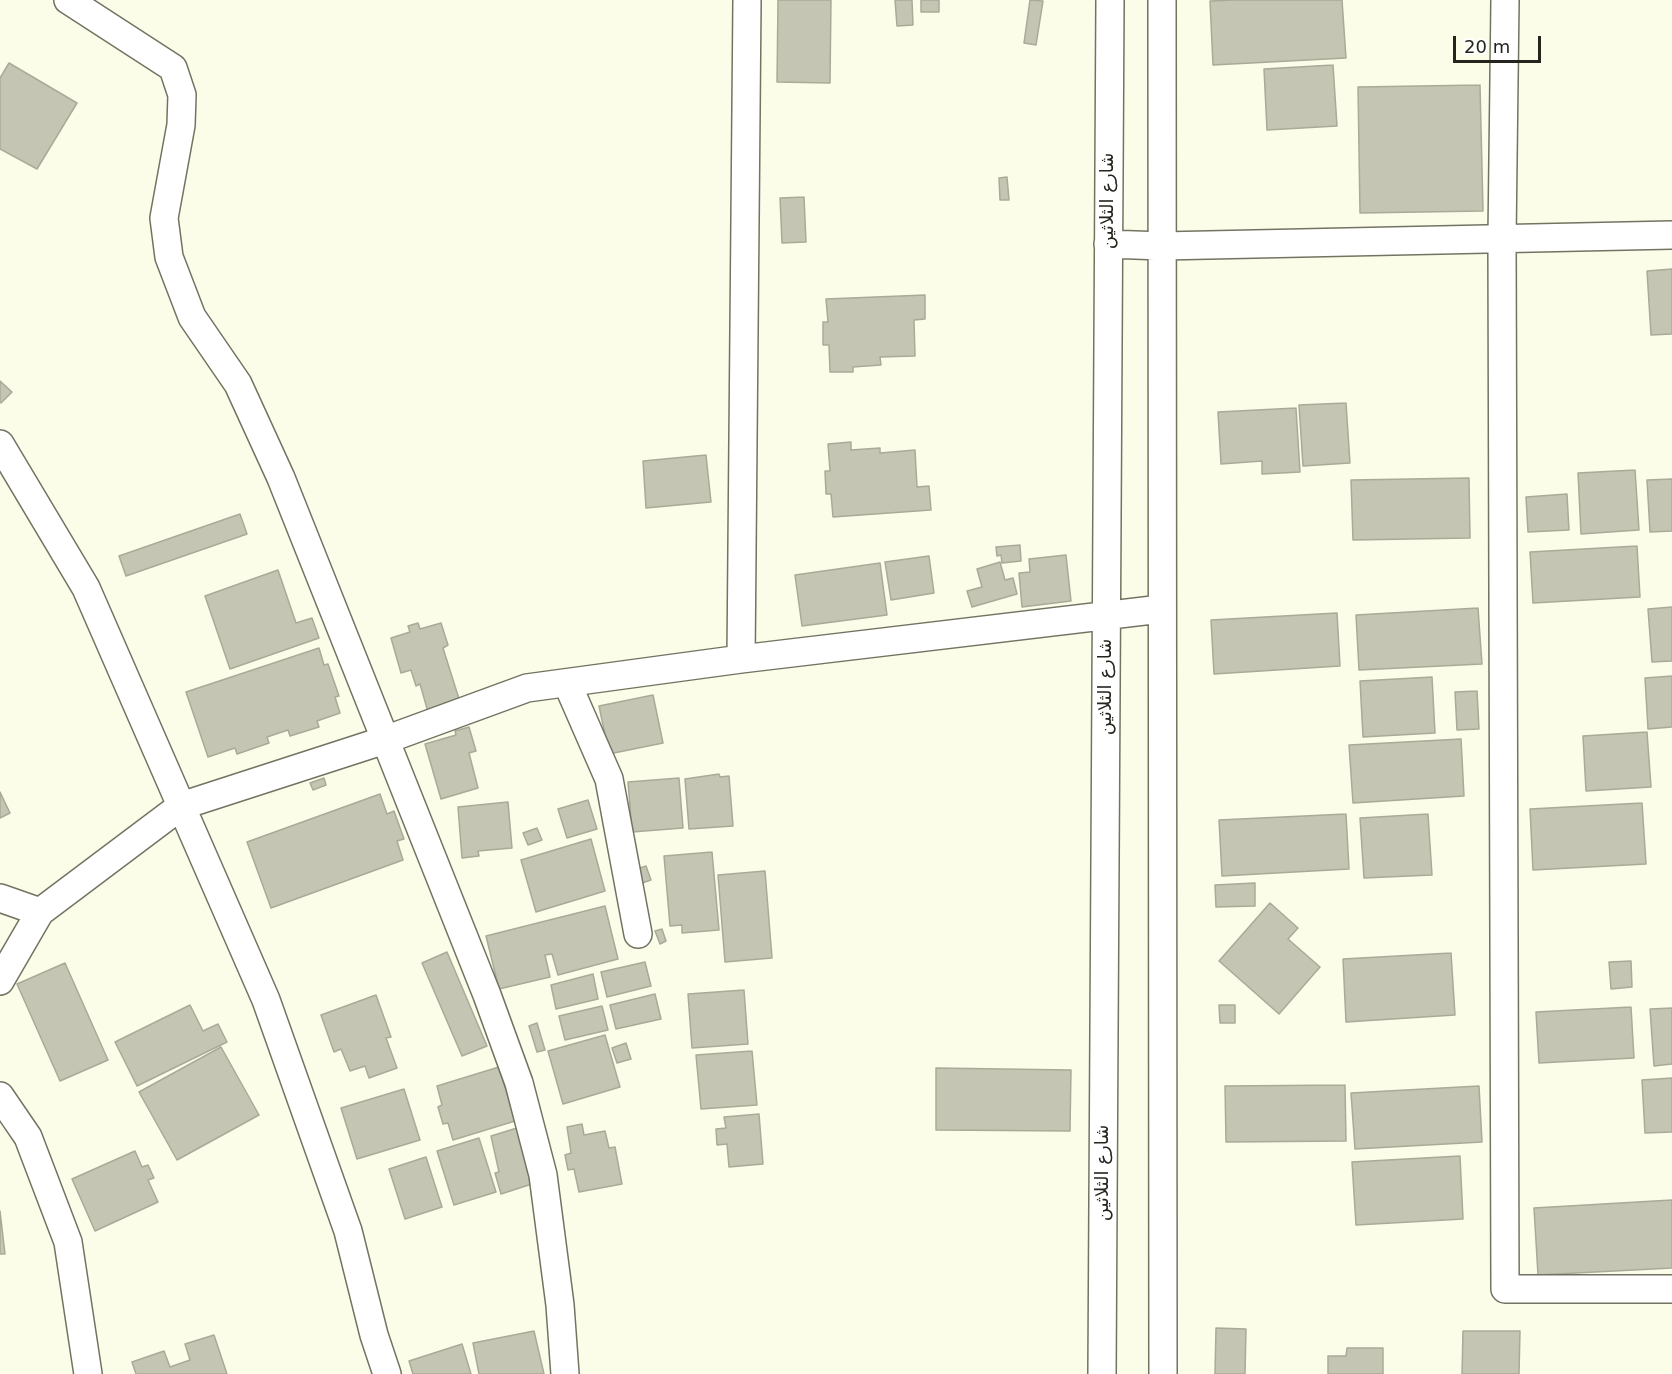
<!DOCTYPE html>
<html>
<head>
<meta charset="utf-8">
<style>
	body { margin:0 }
	#map { position:relative; width:1672px; height:1374px; overflow:hidden; background:#fcfde9; font-family:"DejaVu Sans",sans-serif }
	canvas { display:block }
	.scale { position:absolute; left:1453px; top:36px; width:88px; height:27px; box-sizing:border-box; border:3px solid #25251e; border-top:0; padding-left:8px; font-size:18px; line-height:21px; white-space:nowrap; color:#25251e; -webkit-text-stroke:4px #fff; paint-order:stroke }
</style>
</head>
<body>
<div id="map">
<canvas width="1672" height="1374"></canvas>
<div class="scale">20 m</div>
</div>
<script>
const ctx = document.querySelector('canvas').getContext('2d');
ctx.lineJoin = 'round';
function paint(path, color) { ctx.fillStyle = color; ctx.fill(path, 'evenodd'); }
const shape = rows => new Path2D(rows.map(r => 'M' + r).join(''));
function strokePath(path, color, width, dash) { ctx.strokeStyle = color; ctx.lineWidth = width; ctx.lineCap = dash ? 'butt' : 'round'; ctx.setLineDash(dash || []); ctx.stroke(path); }
function write(font, color, halo, rows, align = 'center') {
  ctx.font = font + ' "DejaVu Sans",Vazirmatn,sans-serif'; ctx.lineWidth = 5; ctx.setLineDash([]); ctx.textBaseline = 'middle'; ctx.strokeStyle = halo; ctx.fillStyle = color; for (const [text, x, y, turn = 0] of rows) {
    ctx.save(); ctx.translate(x, y); ctx.rotate((+turn || 0) * Math.PI / 180); ctx.textAlign = isNaN(turn) ? turn : align; if (halo) ctx.strokeText(text, 0, 0); ctx.fillText(text, 0, 0); ctx.restore();
  }
}
const building = shape([
	[778,0,831,0,830,83,777,82,778,0],
	[895,0,912,0,913,25,897,26,895,0],
	[921,0,939,0,939,12,921,12,921,0],
	[1030,0,1043,1,1036,45,1024,43,1030,0],
	[1234,0,1342,0,1346,58,1213,65,1210,1,1234,0],
	[9,63,77,103,37,169,0,149,0,78,9,63],
	[1333,65,1337,126,1267,130,1264,69,1333,65],
	[1480,85,1483,211,1360,213,1358,87,1480,85],
	[1007,177,1009,200,1000,200,999,178,1007,177],
	[804,197,806,242,782,243,780,198,804,197],
	[1672,269,1672,334,1651,335,1647,271,1672,269],
	[925,295,925,319,914,320,915,356,880,357,881,365,853,367,853,372,830,372,829,345,823,345,823,322,828,322,826,299,925,295],
	[0,381,12,392,1,403,0,402,0,381],
	[1346,403,1350,463,1303,466,1299,405,1346,403],
	[1296,408,1300,472,1262,474,1262,461,1221,464,1218,412,1296,408],
	[851,442,851,450,880,448,880,453,915,450,917,487,929,486,931,510,833,517,831,494,826,494,825,471,830,471,828,444,851,442],
	[706,455,711,502,646,508,643,461,706,455],
	[1635,470,1639,530,1581,534,1578,473,1635,470],
	[1469,478,1470,538,1353,540,1351,480,1469,478],
	[1672,479,1672,531,1650,532,1647,480,1672,479],
	[1567,494,1569,530,1528,532,1526,497,1567,494],
	[240,514,247,534,126,576,119,556,240,514],
	[1020,545,1021,561,1002,563,1001,555,997,556,996,547,1020,545],
	[1637,546,1640,597,1533,603,1530,552,1637,546],
	[1066,555,1071,601,1022,607,1019,573,1030,572,1029,559,1066,555],
	[929,556,934,593,891,600,885,562,929,556],
	[1000,562,1005,580,1013,578,1017,594,972,607,967,591,982,587,977,569,1000,562],
	[880,563,887,615,802,626,795,575,880,563],
	[278,570,296,623,312,618,319,638,230,669,205,596,278,570],
	[1672,607,1672,661,1652,662,1648,609,1672,607],
	[1478,608,1482,664,1359,670,1356,615,1478,608],
	[1337,613,1340,666,1214,674,1211,620,1337,613],
	[418,623,420,629,441,623,448,645,443,648,460,702,428,712,420,684,416,686,411,670,401,673,391,638,410,632,408,626,418,623],
	[319,648,324,665,328,664,339,696,335,697,340,713,317,721,319,727,290,736,288,730,267,737,269,743,237,754,235,748,208,757,186,692,319,648],
	[1672,676,1672,727,1648,729,1645,678,1672,676],
	[1432,677,1435,733,1363,737,1360,681,1432,677],
	[1477,691,1479,729,1457,730,1455,692,1477,691],
	[653,695,663,743,609,754,599,706,653,695],
	[469,727,476,751,469,753,478,788,441,799,425,744,456,735,455,731,469,727],
	[1647,732,1651,787,1586,791,1583,736,1647,732],
	[1461,739,1464,796,1353,803,1349,745,1461,739],
	[719,774,720,777,729,776,733,826,689,829,685,779,719,774],
	[324,778,326,785,313,790,310,783,324,778],
	[679,778,683,828,632,832,628,782,679,778],
	[0,792,10,813,0,818,0,792],
	[380,794,387,814,394,811,404,839,397,841,403,860,271,908,247,842,380,794],
	[588,800,597,829,567,838,558,809,588,800],
	[508,802,512,848,478,851,479,856,462,858,458,807,508,802],
	[1642,803,1646,864,1533,870,1530,809,1642,803],
	[1346,814,1349,869,1222,876,1219,820,1346,814],
	[1428,814,1432,875,1364,878,1360,818,1428,814],
	[537,828,542,840,528,845,523,833,537,828],
	[591,839,605,891,536,912,521,860,591,839],
	[712,852,719,930,682,933,682,925,670,926,664,856,712,852],
	[646,866,651,880,639,884,634,870,646,866],
	[765,871,772,958,725,962,718,875,765,871],
	[1255,883,1255,906,1216,907,1215,885,1255,883],
	[1270,903,1298,928,1288,939,1320,967,1279,1014,1219,961,1270,903],
	[605,906,618,959,558,975,552,954,545,955,550,977,499,989,486,936,605,906],
	[662,929,666,941,660,944,655,931,662,929],
	[447,952,487,1046,462,1056,422,963,447,952],
	[1451,953,1455,1015,1346,1022,1343,959,1451,953],
	[1631,961,1632,987,1611,989,1609,962,1631,961],
	[645,962,651,986,607,997,601,972,645,962],
	[65,963,108,1060,60,1081,17,984,65,963],
	[593,974,598,999,556,1009,551,985,593,974],
	[744,990,748,1044,692,1048,688,994,744,990],
	[655,994,661,1019,616,1029,610,1005,655,994],
	[376,995,391,1037,386,1038,397,1068,369,1078,365,1066,350,1071,341,1049,334,1052,321,1015,376,995],
	[190,1005,203,1031,218,1024,227,1042,137,1086,115,1042,190,1005],
	[1219,1005,1235,1005,1235,1023,1220,1023,1219,1005],
	[602,1006,608,1030,565,1040,559,1016,602,1006],
	[1631,1007,1634,1058,1539,1063,1536,1012,1631,1007],
	[1672,1008,1672,1064,1654,1066,1650,1009,1672,1008],
	[537,1023,545,1050,537,1052,529,1026,537,1023],
	[605,1035,620,1087,563,1104,548,1051,605,1035],
	[626,1043,631,1059,617,1063,612,1048,626,1043],
	[221,1047,259,1115,177,1160,139,1092,221,1047],
	[752,1051,757,1105,701,1109,696,1055,752,1051],
	[499,1067,515,1121,453,1140,448,1123,443,1124,438,1107,442,1105,437,1086,499,1067],
	[936,1068,1071,1070,1070,1131,936,1130,936,1068],
	[1672,1078,1672,1132,1645,1133,1642,1080,1672,1078],
	[1345,1085,1346,1141,1226,1142,1225,1086,1345,1085],
	[1479,1086,1482,1142,1355,1149,1351,1093,1479,1086],
	[404,1089,420,1140,357,1159,341,1108,404,1089],
	[759,1114,763,1164,729,1167,727,1144,717,1145,716,1129,726,1128,724,1117,759,1114],
	[582,1124,584,1135,605,1131,609,1148,615,1147,622,1184,579,1192,574,1169,568,1170,565,1155,571,1153,567,1127,582,1124],
	[517,1128,535,1183,501,1194,495,1173,499,1172,491,1136,517,1128],
	[479,1138,496,1192,454,1205,437,1151,479,1138],
	[135,1151,142,1167,148,1165,154,1178,148,1180,158,1202,95,1231,72,1179,135,1151],
	[1460,1156,1463,1219,1356,1225,1352,1162,1460,1156],
	[426,1157,442,1207,405,1219,389,1169,426,1157],
	[1672,1200,1672,1268,1538,1275,1534,1208,1672,1200],
	[0,1211,5,1254,0,1254,0,1211],
	[1216,1328,1246,1329,1245,1374,1215,1374,1216,1328],
	[534,1331,544,1374,479,1374,473,1343,534,1331],
	[1463,1331,1520,1331,1519,1374,1462,1374,1463,1331],
	[214,1335,227,1374,136,1374,132,1362,164,1351,170,1367,190,1360,185,1344,214,1335],
	[462,1344,471,1374,413,1374,409,1361,462,1344],
	[1347,1348,1383,1348,1383,1374,1328,1374,1328,1356,1346,1356,1347,1348]
]);
const street = shape([
	[68,0,173,68,182,95,181,125,164,218,169,257,192,317,238,384,281,478,487,995,519,1083,543,1175,560,1305,565,1374],
	[1162,0,1163,1374],
	[1505,0,1502,239,1505,1289,1672,1289],
	[1108,244,1162,246,1672,235],
	[0,444,86,588,266,1000,348,1231,374,1335,387,1374],
	[741,659,747,0],
	[567,683,609,779,638,934],
	[0,898,40,912],
	[0,981,40,912,181,806,385,740,527,688,741,659,1161,609],
	[0,1096,28,1137,68,1242,88,1374],
	[1102,1374,1110,0]
]);
const streetNames = [
	["شارع الثلاثين",1108,201,-90],
	["شارع الثلاثين",1106,687,-90],
	["شارع الثلاثين",1103,1173,-90]
];
paint(building, '#c4c5b2');
strokePath(building, '#a9aa98', 1.5);
strokePath(street, '#737362', 30);
strokePath(street, '#fff', 27);
write('18px', '#25251e', '#fff', streetNames);
</script>
</body>
</html>
